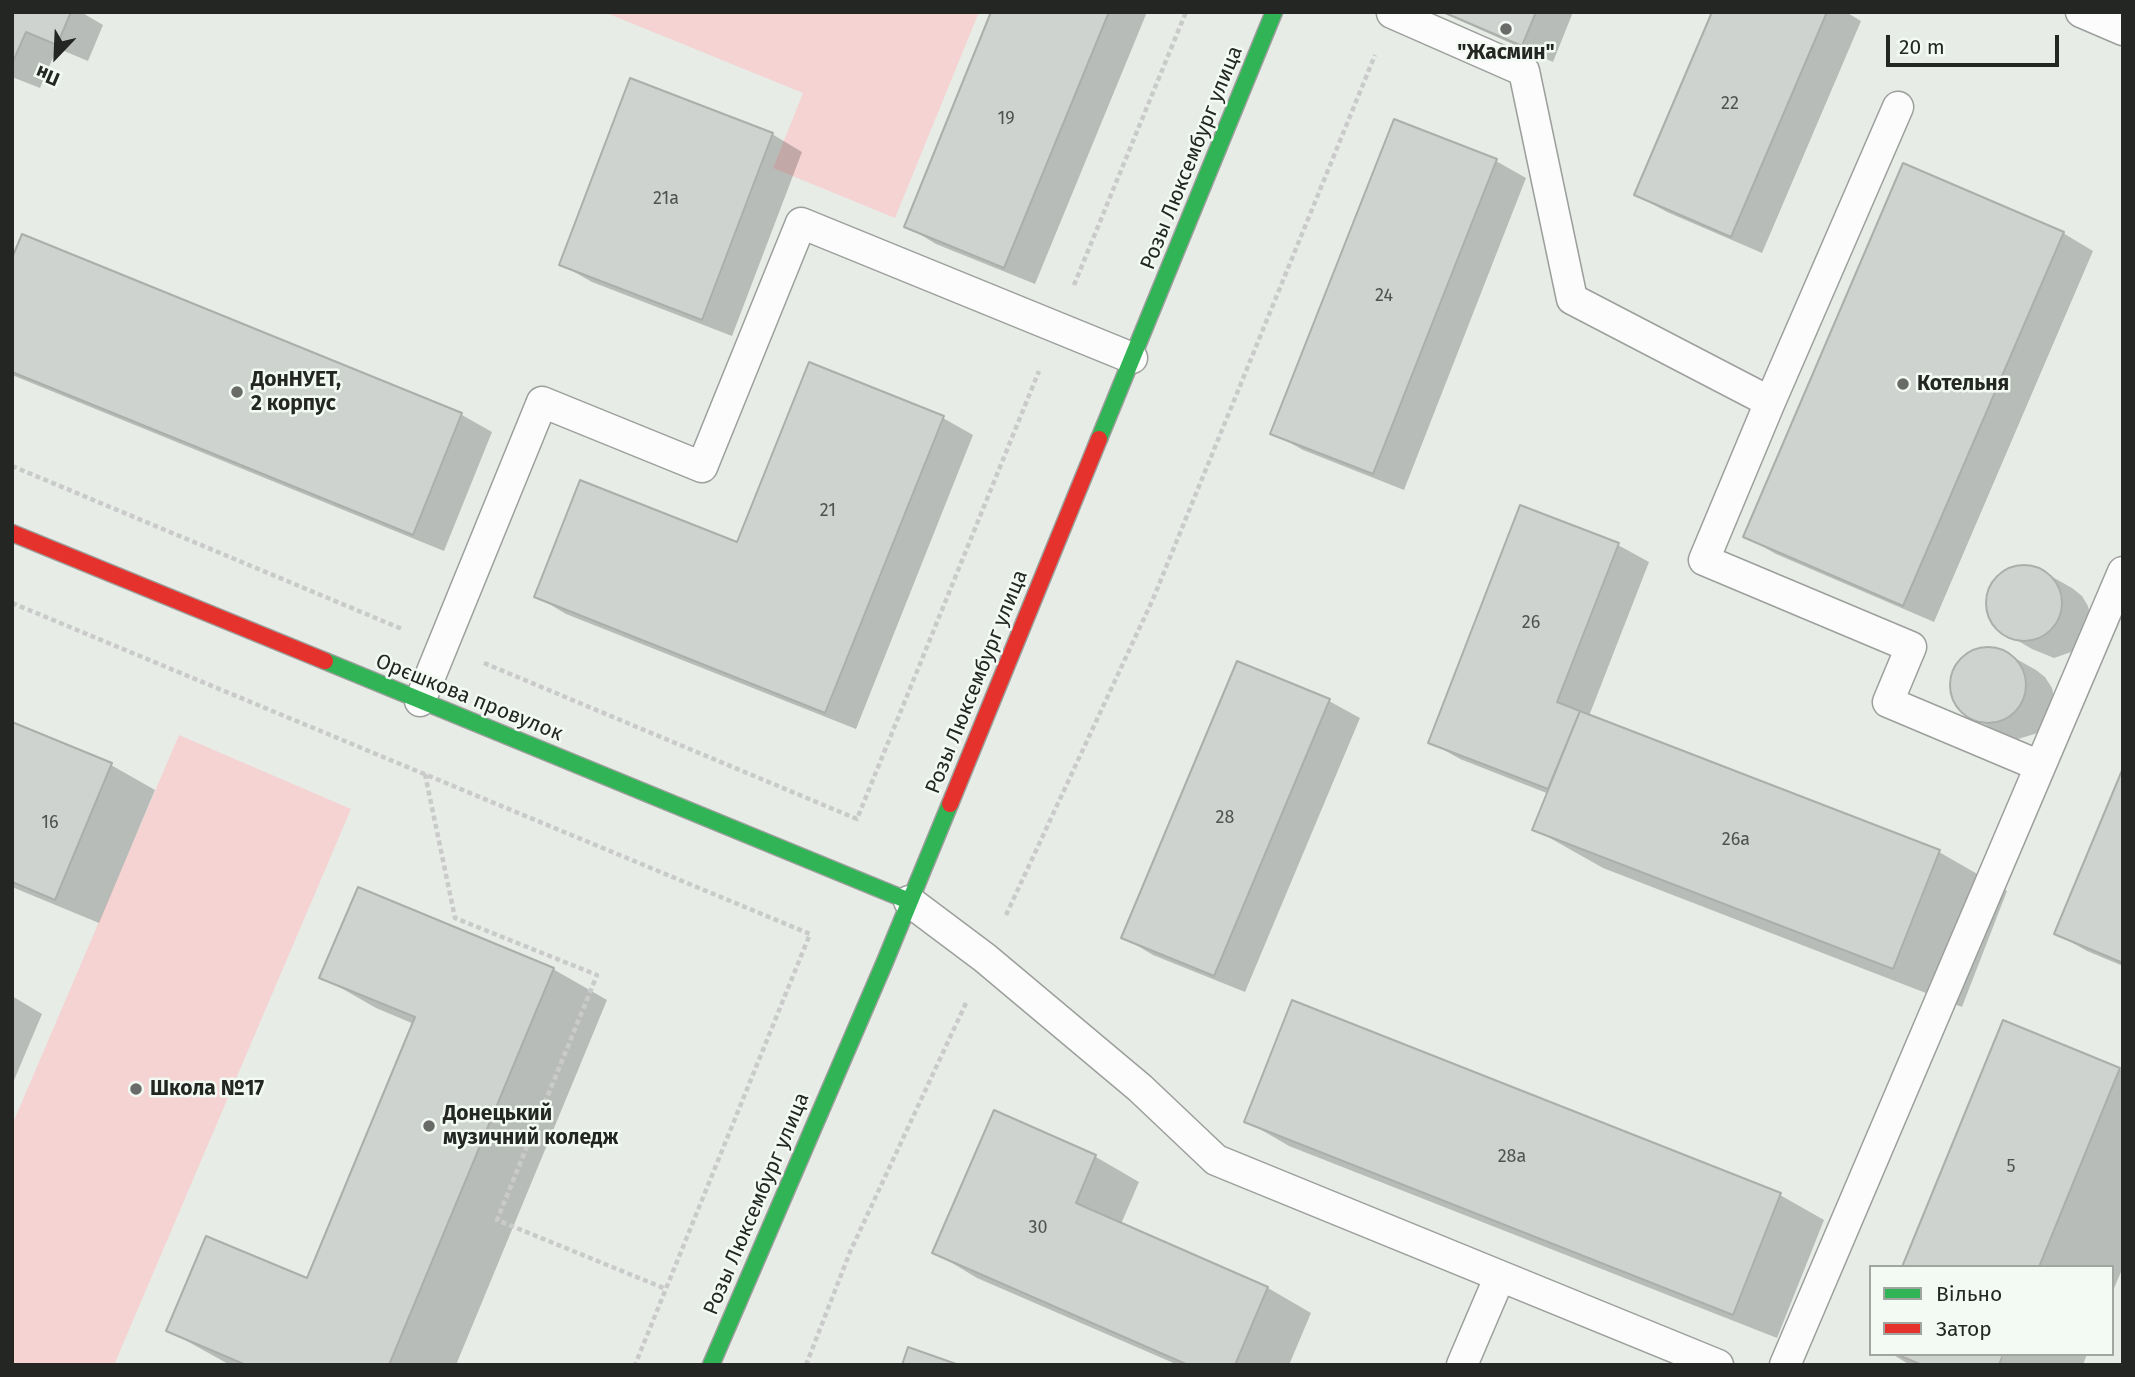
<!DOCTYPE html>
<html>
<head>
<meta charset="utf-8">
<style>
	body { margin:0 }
	#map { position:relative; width:2135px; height:1377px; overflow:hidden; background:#e7ece7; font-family:"Fira Sans",sans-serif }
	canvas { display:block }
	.frame { position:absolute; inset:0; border:14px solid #232623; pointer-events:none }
	.legend { position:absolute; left:1869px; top:1265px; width:245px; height:91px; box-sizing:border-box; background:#f3faf3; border:2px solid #a0a5a0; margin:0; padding:9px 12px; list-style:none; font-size:21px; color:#232623 }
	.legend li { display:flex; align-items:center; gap:14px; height:35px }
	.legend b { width:35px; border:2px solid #a0a5a0 }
	.north { position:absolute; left:21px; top:21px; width:70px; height:70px; -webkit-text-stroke:5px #f3faf3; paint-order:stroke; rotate:203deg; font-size:19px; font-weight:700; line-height:28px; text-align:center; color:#232623 }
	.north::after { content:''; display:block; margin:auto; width:24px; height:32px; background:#232623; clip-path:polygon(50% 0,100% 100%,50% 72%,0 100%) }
	.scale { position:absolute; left:1886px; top:35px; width:173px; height:32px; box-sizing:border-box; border:4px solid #232623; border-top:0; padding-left:9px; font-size:21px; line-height:24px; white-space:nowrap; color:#232623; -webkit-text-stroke:5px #f3faf3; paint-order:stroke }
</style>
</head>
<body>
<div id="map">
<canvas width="2135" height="1377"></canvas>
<div class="frame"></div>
<ul class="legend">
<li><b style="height:9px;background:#30b455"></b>Вільно</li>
<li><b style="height:9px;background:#e5322d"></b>Затор</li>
</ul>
<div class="north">Пн</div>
<div class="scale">20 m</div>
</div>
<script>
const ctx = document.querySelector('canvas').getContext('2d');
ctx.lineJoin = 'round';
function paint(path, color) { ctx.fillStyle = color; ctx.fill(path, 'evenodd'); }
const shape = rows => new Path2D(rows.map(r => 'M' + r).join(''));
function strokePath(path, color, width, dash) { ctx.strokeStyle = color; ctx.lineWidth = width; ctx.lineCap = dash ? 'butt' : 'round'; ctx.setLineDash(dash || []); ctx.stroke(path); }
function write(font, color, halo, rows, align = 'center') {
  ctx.font = font + ' "Fira Sans",sans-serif'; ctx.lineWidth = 5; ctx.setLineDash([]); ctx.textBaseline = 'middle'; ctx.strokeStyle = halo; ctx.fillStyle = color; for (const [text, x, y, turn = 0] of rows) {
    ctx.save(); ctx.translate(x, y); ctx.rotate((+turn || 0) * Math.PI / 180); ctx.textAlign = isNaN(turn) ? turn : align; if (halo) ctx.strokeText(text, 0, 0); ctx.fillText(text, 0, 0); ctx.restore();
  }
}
const green = shape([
	[604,12,979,12,895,218,773,168,803,93],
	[179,735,351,809,114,1365,15,1365,12,1363,12,1125]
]);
const shadow = shape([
	[12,12,81,12,103,25,88,61,57,48,40,88,12,77],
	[993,12,1147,12,1035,284,936,244,906,226],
	[1441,12,1573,12,1553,62],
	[1714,12,1846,12,1861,21,1762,253,1667,212,1636,195],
	[772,134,802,152,732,336,592,282,562,265],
	[1496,161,1526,178,1404,490,1303,450,1273,433],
	[2063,233,2093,251,1934,622,1776,554,1746,537],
	[23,236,462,415,492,432,444,551,12,375,12,263],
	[943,418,973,435,856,729,566,614,536,596,738,545],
	[1618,545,1649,562,1589,716,1939,852,2007,891,1962,1007,1603,868,1534,829,1549,794,1460,759,1430,742],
	[2028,567,2040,570,2072,588,2082,596,2088,606,2091,619,2077,650,2054,658,2032,649,2001,631,1988,612,1987,600,1990,589,1996,579,2005,572,2016,568],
	[1992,649,2004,652,2036,670,2045,677,2052,688,2055,700,2041,732,2018,739,1996,731,1965,713,1952,694,1951,682,1954,671,1960,661,1969,654,1980,650],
	[1329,701,1360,718,1245,992,1153,955,1123,937],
	[12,724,111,765,155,790,99,923,12,887],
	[2123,772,2123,966,2087,951,2057,934],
	[553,969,607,1000,456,1365,230,1365,169,1331,308,1280,414,1024,376,1008,322,977],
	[12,996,42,1014,12,1085],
	[2119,1069,2123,1071,2123,1267,2112,1293,2112,1267,1904,1267],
	[994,1113,1096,1157,1139,1182,1121,1224,1268,1288,1311,1313,1289,1365,1178,1365,977,1278,934,1252],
	[1246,1121,1780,1195,1824,1220,1777,1338,1289,1146],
	[1892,1354,2087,1354,2083,1365,1910,1365]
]);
const building = shape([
	[12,12,71,12,57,45,26,32,12,64,12,12],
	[991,12,1109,12,1004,268,904,227,991,12],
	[1443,12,1536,12,1522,46,1443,12],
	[1712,12,1827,12,1731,237,1634,195,1712,12],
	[630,78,773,133,702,320,559,265,630,78],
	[1394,119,1497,159,1373,474,1270,434,1394,119],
	[1903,163,2064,232,1903,606,1743,537,1903,163],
	[22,234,462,413,413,535,12,372,12,258,22,234],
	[809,362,944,416,825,713,534,597,580,480,737,542,809,362],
	[1520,505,1619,543,1557,702,1580,711,1548,789,1428,743,1520,505],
	'1986 603a38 38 0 1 1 76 0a38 38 0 1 1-76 0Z',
	'1950 685a38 38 0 1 1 76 0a38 38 0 1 1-76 0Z',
	[1237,661,1330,699,1214,976,1121,938,1237,661],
	[1580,711,1940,850,1893,969,1532,830,1580,711],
	[12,722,112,763,55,900,12,882,12,722],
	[2123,768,2123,963,2054,934,2123,768],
	[358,887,554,968,389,1365,246,1365,166,1331,206,1236,307,1278,415,1017,319,978,358,887],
	[1292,1000,1781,1193,1733,1315,1244,1122,1292,1000],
	[2003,1020,2120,1068,2039,1267,1902,1267,2003,1020],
	[994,1110,1096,1155,1076,1203,1268,1287,1235,1365,1188,1365,932,1253,994,1110],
	[908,1347,959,1365,902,1365,908,1347],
	[1896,1354,2003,1354,1999,1365,1922,1365,1896,1354]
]);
const path = shape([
	[1074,285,1186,12],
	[12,466,402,629],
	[12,603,810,934,635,1365],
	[484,663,857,819,1039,371],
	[425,774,455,918,597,975,497,1220,666,1289],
	[1006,915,1153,599,1375,55],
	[806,1365,850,1252,966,1003]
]);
const lane = shape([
	[2081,12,2123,30],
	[1392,13,1524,71,1572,299,1770,402,1898,107],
	[1770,402,1704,560,1911,647,1888,702,2040,766],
	[420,701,542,402,702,467,801,223,1132,358],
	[909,901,985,958,1140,1088,1216,1160,1718,1365],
	[1462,1365,1500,1276],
	[1785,1365,2123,572]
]);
const fast = shape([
	[1099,439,1274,12],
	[325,661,909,901],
	[711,1365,884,964,950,804]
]);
const jam = shape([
	[12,533,325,661],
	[950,804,1099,439]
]);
const markers = [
	[1506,29,7,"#686b68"],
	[1903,384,7,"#686b68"],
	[237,392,7,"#686b68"],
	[136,1089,7,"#686b68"],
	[429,1126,7,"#686b68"]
];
const numberNames = [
	["22",1730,104],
	["19",1006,119],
	["21а",666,199],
	["24",1384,296],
	["21",828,511],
	["26",1531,623],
	["28",1225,818],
	["16",50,823],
	["26а",1736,840],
	["28а",1512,1157],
	["5",2011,1167],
	["30",1038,1228]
];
const poiNames = [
	["\"Жасмин\"",1506,53,"center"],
	["ДонНУЕТ,",251,380],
	["2 корпус",251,404],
	["Котельня",1917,384],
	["Школа №17",150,1089],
	["Донецький",443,1114],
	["музичний коледж",443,1138]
];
const streetNames = [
	["Розы Люксембург улица",1192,158,-68],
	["Розы Люксембург улица",977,682,-68],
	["Орєшкова провулок",469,698,22],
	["Розы Люксембург улица",757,1204,-67]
];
paint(green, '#f4d3d2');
paint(shadow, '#0003');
paint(building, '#cfd3cf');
strokePath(building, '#abaeab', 2);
strokePath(lane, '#9c9f9c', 33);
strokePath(fast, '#9c9f9c', 19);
strokePath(jam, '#9c9f9c', 19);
strokePath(path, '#cacaca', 4.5, [5, 3.5]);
strokePath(lane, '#fbfcfb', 30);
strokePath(fast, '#30b455', 16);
strokePath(jam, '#e5322d', 16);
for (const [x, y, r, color] of markers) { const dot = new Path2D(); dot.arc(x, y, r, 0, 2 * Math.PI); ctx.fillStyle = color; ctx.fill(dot); strokePath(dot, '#f3faf3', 2.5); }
write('18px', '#4f524f', null, numberNames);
write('bold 21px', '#232623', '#f3faf3', poiNames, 'left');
write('21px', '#232623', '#f3faf3', streetNames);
</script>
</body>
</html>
